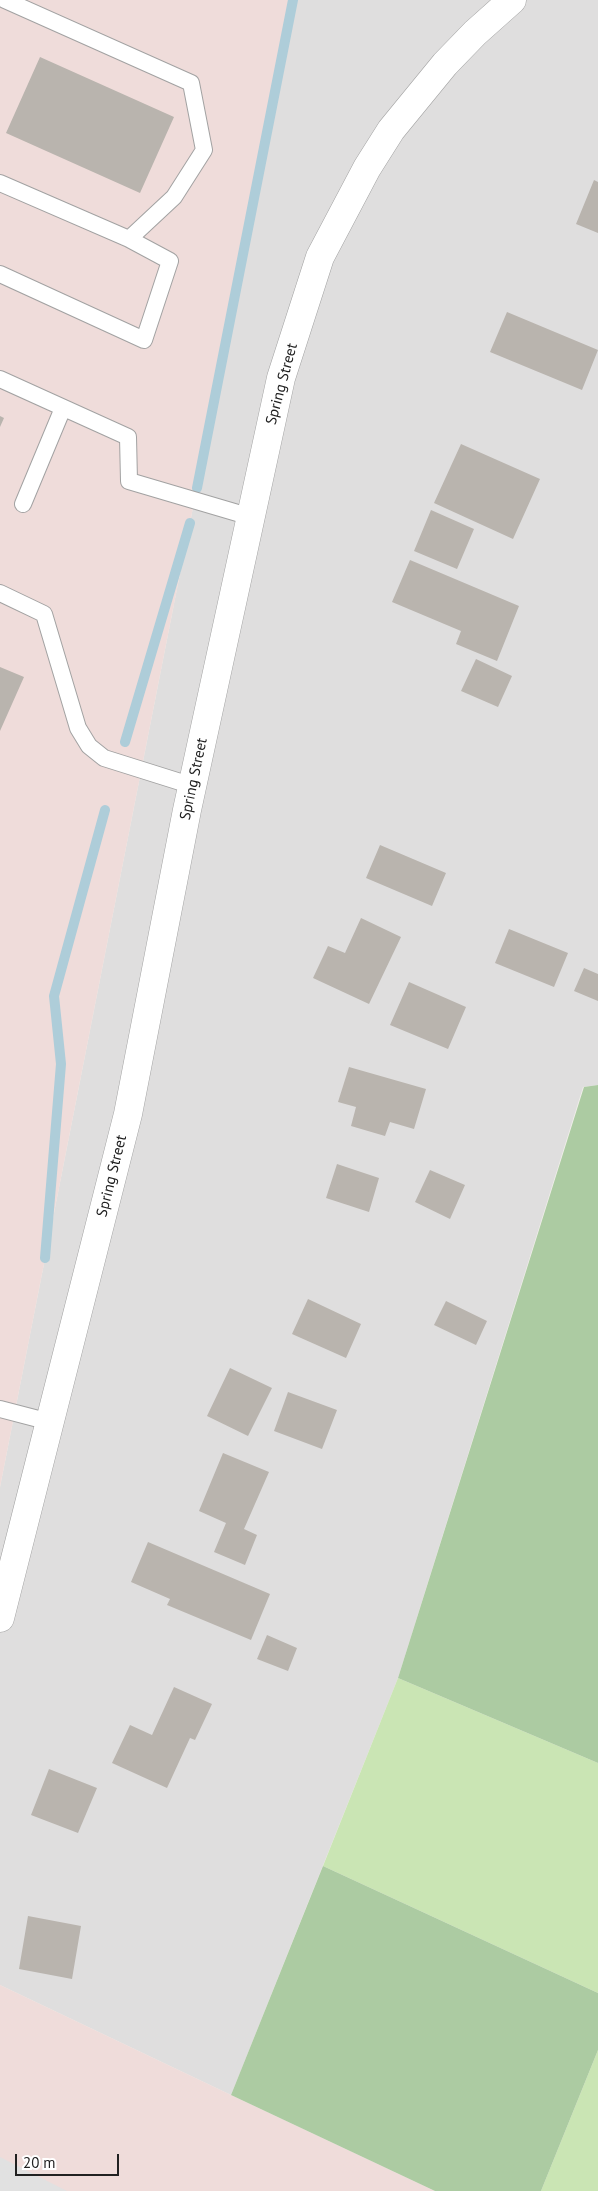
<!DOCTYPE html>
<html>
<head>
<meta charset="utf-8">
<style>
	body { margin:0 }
	#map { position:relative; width:598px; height:2191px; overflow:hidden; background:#f0eee9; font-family:"PT Sans",sans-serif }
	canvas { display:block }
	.scale { position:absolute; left:15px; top:2154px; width:104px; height:22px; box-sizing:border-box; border:2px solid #212121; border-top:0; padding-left:6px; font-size:15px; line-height:18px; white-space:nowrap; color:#212121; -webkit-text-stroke:4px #fff; paint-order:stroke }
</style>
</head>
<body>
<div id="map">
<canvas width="598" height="2191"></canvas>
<div class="scale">20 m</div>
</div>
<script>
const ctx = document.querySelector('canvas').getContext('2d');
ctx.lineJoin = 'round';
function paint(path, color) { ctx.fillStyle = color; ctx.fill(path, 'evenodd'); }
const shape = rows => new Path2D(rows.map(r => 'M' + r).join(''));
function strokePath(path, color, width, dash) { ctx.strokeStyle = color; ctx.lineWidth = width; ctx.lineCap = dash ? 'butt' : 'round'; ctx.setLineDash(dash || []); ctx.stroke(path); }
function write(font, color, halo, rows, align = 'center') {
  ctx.font = font + ' "PT Sans",sans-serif'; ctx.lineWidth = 4.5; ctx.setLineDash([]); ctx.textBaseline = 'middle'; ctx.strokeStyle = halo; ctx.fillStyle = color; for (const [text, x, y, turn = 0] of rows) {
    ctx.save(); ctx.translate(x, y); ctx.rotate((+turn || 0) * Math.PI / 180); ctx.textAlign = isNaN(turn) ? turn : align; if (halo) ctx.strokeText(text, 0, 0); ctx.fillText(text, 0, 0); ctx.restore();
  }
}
const residential = shape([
	[293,0,598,0,598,1085,583,1087,398,1678,231,2095,0,1985,0,1487]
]);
const commercial = shape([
	[0,0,293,0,0,1487],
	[0,1985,231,2095,435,2191,0,2191]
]);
const grass = shape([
	[398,1678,598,1763,598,1993,323,1866],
	[598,2050,598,2191,541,2191]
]);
const forest = shape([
	[598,1085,598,1763,398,1678,584,1087],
	[323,1866,598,1993,598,2050,541,2191,435,2191,231,2095]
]);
const parking = shape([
	[0,2157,67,2191,0,2191]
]);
const stream = shape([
	[197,488,293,0],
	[125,742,190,523],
	[45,1258,61,1064,54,996,105,810]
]);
const building = shape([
	[40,57,174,117,140,193,6,133],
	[594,180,598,182,598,233,576,224],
	[507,312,598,350,582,390,490,352],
	[0,416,4,418,0,427],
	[461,444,540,479,513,539,434,503],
	[431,510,474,529,457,569,414,551],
	[410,560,519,606,497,661,456,644,461,631,392,602],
	[476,659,512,676,498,707,461,691],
	[0,667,24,677,0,731],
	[380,845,446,873,432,906,366,878],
	[361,918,401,937,369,1004,313,978,328,946,345,953],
	[509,929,568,953,554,987,495,963],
	[584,968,598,974,598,1001,574,991],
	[409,982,466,1007,448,1049,390,1025],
	[349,1067,426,1089,414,1129,390,1122,385,1136,351,1126,356,1107,338,1102],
	[337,1164,379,1178,369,1212,326,1198],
	[430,1170,465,1185,450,1219,415,1202],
	[308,1299,361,1324,346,1358,292,1334],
	[446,1301,487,1321,476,1345,434,1325],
	[230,1368,272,1388,248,1436,207,1416],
	[288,1392,337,1410,322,1449,274,1431],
	[223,1453,269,1472,244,1529,257,1535,245,1565,214,1552,226,1523,199,1511],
	[148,1542,270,1594,251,1640,167,1605,170,1599,131,1582],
	[267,1635,297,1648,288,1671,257,1659],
	[174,1687,212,1704,195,1740,190,1738,167,1788,112,1763,130,1725,152,1735],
	[49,1769,97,1788,78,1833,31,1815],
	[28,1916,81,1926,72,1979,19,1969]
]);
const lane = shape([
	[5,0,191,83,204,150,174,197,129,239],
	[0,183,129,239,170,261,144,340,0,274],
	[0,379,128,437,129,481,251,517],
	[23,504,63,408],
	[0,593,44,614,78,728,89,746,104,758,193,786],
	[0,1409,50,1422]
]);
const street = shape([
	[0,1618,128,1114,187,810,281,378,320,257,367,168,391,130,445,64,475,33,512,0]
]);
const streetNames = [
	["Spring Street",282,384,-75],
	["Spring Street",194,779,-78],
	["Spring Street",112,1176,-76]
];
paint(residential, '#dfdede');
paint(commercial, '#efdcda');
paint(grass, '#cae5b4');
paint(forest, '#accba2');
paint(parking, '#e1e1e1');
strokePath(stream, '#aecdd9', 10);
paint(building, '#b9b4ae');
strokePath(lane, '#a2a2a2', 18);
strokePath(street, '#a2a2a2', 29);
strokePath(lane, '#fff', 16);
strokePath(street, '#fff', 28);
write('15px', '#212121', '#fff', streetNames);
</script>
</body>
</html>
